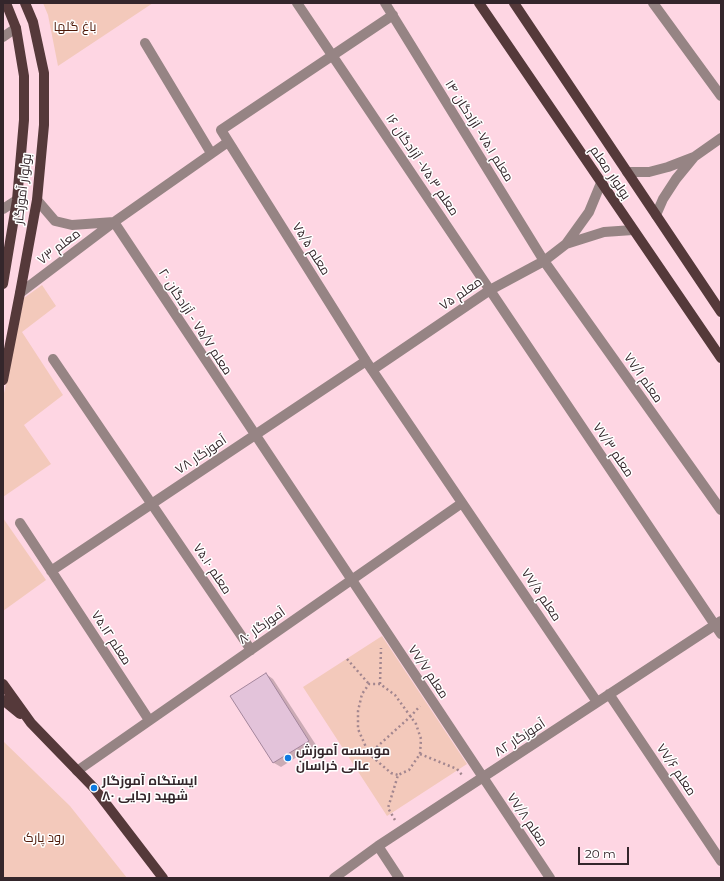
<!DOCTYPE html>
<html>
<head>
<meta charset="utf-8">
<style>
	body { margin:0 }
	#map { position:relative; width:724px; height:881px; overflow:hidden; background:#fed6e3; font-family:Montserrat,sans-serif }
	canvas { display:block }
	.frame { position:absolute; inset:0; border:4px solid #34262b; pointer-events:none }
	.scale { position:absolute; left:578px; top:847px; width:51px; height:18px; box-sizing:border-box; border:2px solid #34262b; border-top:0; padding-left:5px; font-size:12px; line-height:14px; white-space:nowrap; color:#34262b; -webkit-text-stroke:3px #fff; paint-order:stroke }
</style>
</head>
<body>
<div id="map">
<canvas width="724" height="881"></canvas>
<div class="frame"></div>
<div class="scale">20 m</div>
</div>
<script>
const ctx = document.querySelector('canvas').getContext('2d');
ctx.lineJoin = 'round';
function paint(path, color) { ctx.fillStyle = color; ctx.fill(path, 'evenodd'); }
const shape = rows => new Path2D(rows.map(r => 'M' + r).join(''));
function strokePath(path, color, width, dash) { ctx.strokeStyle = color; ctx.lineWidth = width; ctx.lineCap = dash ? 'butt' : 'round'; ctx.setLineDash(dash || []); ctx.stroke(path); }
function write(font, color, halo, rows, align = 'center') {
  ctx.font = font + ' Montserrat,Cairo,sans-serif'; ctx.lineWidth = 3; ctx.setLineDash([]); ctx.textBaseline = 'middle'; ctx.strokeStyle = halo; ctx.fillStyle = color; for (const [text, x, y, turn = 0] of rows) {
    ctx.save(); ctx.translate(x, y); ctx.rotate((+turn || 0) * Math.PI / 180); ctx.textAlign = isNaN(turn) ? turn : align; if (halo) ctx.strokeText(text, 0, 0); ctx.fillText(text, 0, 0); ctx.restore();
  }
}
const green = shape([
	[43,3,153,3,58,66,48,15],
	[42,285,56,306,22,332,63,395,24,425,51,464,3,497,3,398,24,298],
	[3,518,46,580,3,611],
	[382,636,467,764,387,816,303,687],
	[3,741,70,806,127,878,3,878]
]);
const shadow = shape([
	[266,674,273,679,316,745,281,767,274,763,231,696]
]);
const building = shape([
	[266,673,309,741,273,763,230,696,266,673]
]);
const path = shape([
	[347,659,369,684],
	[380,684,381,648],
	[369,754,411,716,420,706],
	[420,754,457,769,462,775],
	[395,820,388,808,398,775,409,770,420,754,421,739,416,724,395,695,380,684,369,684,362,694,358,711,358,729,369,754,391,773,398,775]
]);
const minor = shape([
	[297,3,721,634],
	[385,3,544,261,721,510],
	[653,3,721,96],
	[393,15,221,130,366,361,597,702],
	[3,37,16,28],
	[145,43,211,153],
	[627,172,649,172,668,167,694,157,721,138],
	[37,200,55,221,72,225,114,222],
	[3,209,17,200],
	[656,215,663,199,676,179,694,157],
	[114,222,550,878],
	[566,244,604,232,633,230],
	[20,293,114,222,228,142],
	[53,359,251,650],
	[372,370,490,290,544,261,566,244,589,212,601,183],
	[20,523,149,720],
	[51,571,366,361],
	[609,694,721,861],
	[77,771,462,503],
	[378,846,399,878],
	[334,878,378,846,721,621]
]);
const major = shape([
	[479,3,721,358],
	[514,3,721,312],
	[3,284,17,200,24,120,24,76,16,28,6,3],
	[3,380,20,293,37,200,44,125,44,73,33,22,25,3],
	[3,684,31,723,94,788,163,878],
	[3,700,20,714]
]);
const markers = [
	[288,758,4,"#0f79e1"],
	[94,788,4,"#0f79e1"]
];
const parkNames = [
	["باغ گلها",75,27],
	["رود پارک",44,838]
];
const streetNames = [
	["معلم ۷۵.۱- آزادگان ۱۴",479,131,58],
	["معلم ۷۵.۳- آزادگان ۱۶",422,165,56],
	["بولوار معلم",610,173,56],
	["بولوار آموزگار",23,189,-83],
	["معلم ۷۳",59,247,-37],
	["معلم ۷۵/۵",311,249,58],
	["معلم ۷۵",461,294,-34],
	["معلم ۷۵/۷ - آزادگان ۲۰",195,322,57],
	["معلم ۷۷/۱",643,378,55],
	["معلم ۷۷/۳",613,450,56],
	["آموزگار ۷۸",201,455,-34],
	["معلم ۷۵.۱۰",212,569,56],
	["معلم ۷۷/۵",541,595,56],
	["آموزگار ۸۰",262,626,-35],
	["معلم ۷۵.۱۲",111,638,57],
	["معلم ۷۷/۷",428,672,56],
	["آموزگار ۸۲",520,738,-33],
	["معلم ۷۷/۶",676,770,56],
	["معلم ۷۷/۸",527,820,56]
];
const poiNames = [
	["موسسه آموزش",296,751],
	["عالی خراسان",296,766],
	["ایستگاه آموزگار",102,781],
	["شهید رجایی ۸۰",102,796]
];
paint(green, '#f3c9bb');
paint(shadow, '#0003');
paint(building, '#e3c3da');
strokePath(building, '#a3859b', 1);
strokePath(path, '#a2868f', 2.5, [2, 3]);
strokePath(minor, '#968484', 10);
strokePath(major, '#55393a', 10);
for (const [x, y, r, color] of markers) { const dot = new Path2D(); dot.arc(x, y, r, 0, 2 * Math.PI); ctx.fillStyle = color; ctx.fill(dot); strokePath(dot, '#fff', 1.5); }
write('13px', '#4e1908', '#fff', parkNames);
write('13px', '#34262b', '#fff', streetNames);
write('bold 13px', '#34262b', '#fff', poiNames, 'left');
</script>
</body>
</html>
